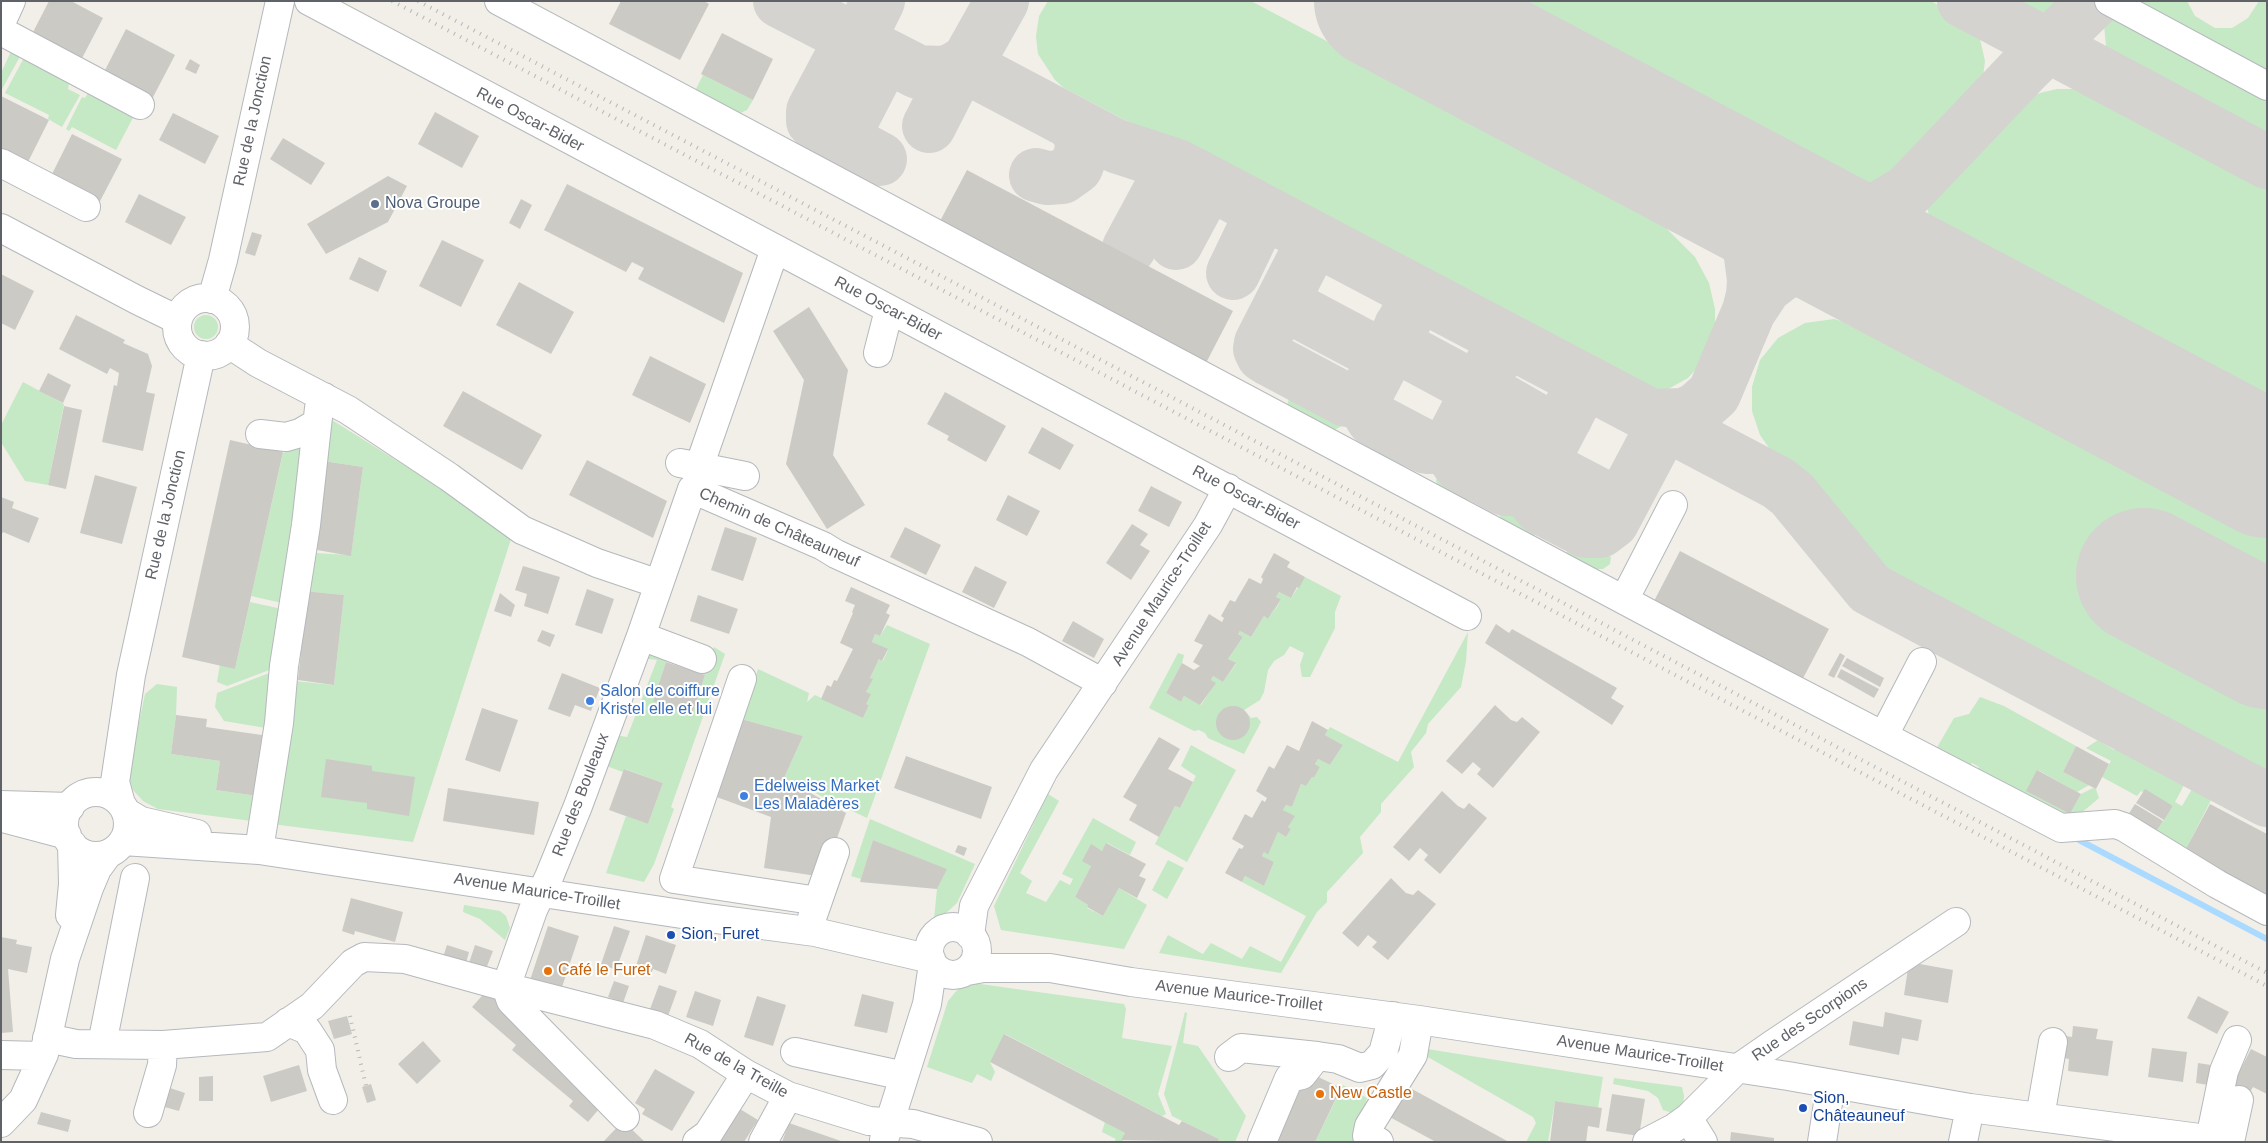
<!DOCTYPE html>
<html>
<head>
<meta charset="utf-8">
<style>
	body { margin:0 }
	#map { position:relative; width:2268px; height:1143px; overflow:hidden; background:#f1efe8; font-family:Arial,sans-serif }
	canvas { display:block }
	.frame { position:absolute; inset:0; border:2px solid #5f6368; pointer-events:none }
</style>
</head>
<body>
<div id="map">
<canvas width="2268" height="1143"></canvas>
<div class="frame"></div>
</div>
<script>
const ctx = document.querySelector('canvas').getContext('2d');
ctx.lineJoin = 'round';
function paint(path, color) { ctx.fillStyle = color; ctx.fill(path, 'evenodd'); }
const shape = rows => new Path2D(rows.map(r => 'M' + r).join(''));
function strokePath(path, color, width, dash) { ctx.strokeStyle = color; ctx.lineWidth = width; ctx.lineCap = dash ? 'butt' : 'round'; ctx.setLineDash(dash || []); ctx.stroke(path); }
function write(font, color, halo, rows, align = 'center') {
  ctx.font = font + ' Arial,sans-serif'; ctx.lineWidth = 4; ctx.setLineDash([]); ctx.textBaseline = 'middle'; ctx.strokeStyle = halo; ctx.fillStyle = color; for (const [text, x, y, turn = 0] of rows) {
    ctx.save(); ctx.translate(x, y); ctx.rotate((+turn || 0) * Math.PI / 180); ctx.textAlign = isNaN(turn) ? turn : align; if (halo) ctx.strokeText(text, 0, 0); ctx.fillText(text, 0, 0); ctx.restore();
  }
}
const green = shape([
	[1048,1,1251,1,1651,213,1695,257,1709,283,1715,309,1715,329,1706,358,1688,378,1668,389,1652,391,1629,385,1064,88,1055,80,1038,54,1036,36,1039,16],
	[1513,1,1931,1,1963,19,1980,39,1985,61,1982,85,1975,100,1896,178,1884,185,1864,187],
	[1996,1,2079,1,2072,8,2051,15,2027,18],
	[2127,1,2187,1,2195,16,2215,28,2232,28,2248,18,2259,1,2267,1,2267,79],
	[2109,14,2267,93,2267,145,2118,66,2106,46,2104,25,2105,18],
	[13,47,23,51,1,91,1,73],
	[25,56,69,83,68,89,80,95,62,127,48,119,49,115,5,93],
	[703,75,753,100,747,110,734,116,695,91],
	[2057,89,2079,89,2103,94,2267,181,2267,400,1937,226,1929,216,1926,201,1933,185,2016,104,2040,93],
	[90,90,135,114,116,150,72,127,69,131,66,129,82,97,85,98],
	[817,134,881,168,876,183,873,186,807,154],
	'194 327a12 12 0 1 1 24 0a12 12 0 1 1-24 0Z',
	[1834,319,1872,330,2267,539,2267,785,1879,578,1783,468,1760,435,1752,411,1752,387,1760,360,1778,338,1805,323],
	[23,382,64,404,48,485,25,481,1,442,1,425],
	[1298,390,1346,416,1347,423,1331,432,1287,406,1289,398],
	[327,417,513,533,413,842,272,824,294,681,334,685,344,595,304,591,314,553,351,555,363,467,323,461],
	[1373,430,1409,450,1411,454,1407,465,1403,467,1366,448,1367,436],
	[308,437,282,603,251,596,283,453,291,450],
	[1446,469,1479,486,1481,490,1477,498,1463,503,1438,489,1436,480,1439,474],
	[1507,501,1541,519,1542,528,1533,537,1503,523,1499,514,1500,509,1502,504],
	[1575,540,1580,540,1611,557,1610,564,1603,569,1597,569,1567,557,1567,547],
	[1305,577,1341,596,1335,612,1335,628,1310,677,1302,677,1300,665,1304,653,1290,646,1284,655,1274,661,1268,670,1264,692,1260,700,1244,710,1251,718,1257,717,1261,722,1244,754,1208,738,1205,733,1199,730,1194,731,1149,708,1178,653,1184,655,1182,663,1166,693,1181,702,1184,696,1201,705,1215,683,1211,680,1213,676,1223,682,1236,664,1228,659,1243,637,1238,634,1240,631,1251,637,1264,616,1268,619,1274,609,1276,609,1281,599,1276,597,1279,592,1291,598],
	[250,602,282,609,272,669,227,686,217,682,220,664,235,669],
	[887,625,930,644,867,818,784,778,803,736,741,719,758,669,809,693,807,702,815,695,863,718,869,705,866,704,866,692,872,679,870,678,879,659,883,661,888,650,872,642,875,634,880,636],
	[1468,632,1466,661,1461,687,1428,724,1426,733,1411,752,1414,767,1381,804,1381,812,1360,837,1363,853,1327,892,1327,902,1317,912,1281,973,1159,953,1168,935,1203,954,1211,943,1242,959,1250,946,1281,962,1306,916,1242,882,1245,876,1264,886,1274,862,1262,856,1264,852,1268,855,1278,832,1286,837,1291,829,1288,827,1294,816,1283,810,1286,805,1292,807,1301,784,1306,786,1312,777,1314,778,1320,767,1315,764,1318,759,1330,765,1343,745,1325,735,1330,727,1398,762],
	[714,647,725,654,671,807,674,809,654,864,644,882,606,873,626,816,648,824,663,783,625,769,623,772,604,765,615,735,627,737,657,660,642,658,646,650,664,654,666,662,653,701,692,714,705,675,702,674],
	[272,672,266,728,224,721,215,707,217,693],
	[157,684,177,687,176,715,171,754,220,761,216,790,257,796,252,821,158,809,143,801,133,790,128,775,145,694],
	[1980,697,2004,706,2076,746,2063,772,2089,785,2077,792,2038,770,2027,791,2070,814,2081,794,2093,788,2096,789,2099,798,2073,820,1976,773,1979,767,1972,763,1968,769,1935,751,1954,718,1969,714],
	[2098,740,2114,750,2116,748,2184,785,2175,802,2182,806,2192,789,2211,800,2183,855,2154,835,2173,806,2141,791,2137,796,2102,777,2111,761,2086,748],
	[1191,745,1236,770,1187,862,1155,844,1175,806,1180,808,1196,776,1181,766],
	[1048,794,1059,801,1020,873,1032,881,1026,893,1046,902,1060,880,1070,885,1073,879,1062,874,1093,818,1136,842,1130,855,1107,843,1102,851,1091,845,1091,866,1075,897,1088,905,1087,908,1103,916,1119,888,1147,905,1124,949,1001,930,994,906],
	[870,819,975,864,957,903,946,913,934,919,937,889,946,869,873,840,861,879,851,876],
	[1168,860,1184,868,1167,899,1152,890],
	[464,905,500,911,506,916,510,928,505,940,480,919,463,912],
	[973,983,1124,1004,1126,1009,1122,1038,1172,1046,1158,1094,1166,1114,1162,1116,1005,1034,990,1062,995,1072,991,1081,977,1074,972,1083,927,1067,948,1001,958,989],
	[1185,1012,1187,1013,1183,1043,1198,1046,1246,1116,1235,1142,1218,1142,1219,1139,1172,1116,1164,1094],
	[1421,1048,1603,1077,1598,1108,1555,1101,1548,1142,1526,1142,1536,1123,1533,1117,1419,1052],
	[1614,1078,1682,1087,1684,1096,1683,1106,1679,1115,1663,1110,1658,1098,1648,1091,1613,1084],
	[1343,1085,1367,1098,1355,1142,1315,1142],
	[1105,1122,1125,1133,1122,1140,1125,1142,1114,1142,1116,1139,1102,1132]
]);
const stream = shape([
	[2079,840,2267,939]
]);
const taxiway = shape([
	[780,1,918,72,941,73,951,71,963,64],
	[1964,1,2267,162],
	[868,47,862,33,878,1],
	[951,71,969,71,978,73,1116,146,1177,166,1778,483,1792,494,1870,589,2267,800],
	[929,126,954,77,971,56,1002,1],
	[852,144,819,127,813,121,813,111,845,51,851,46,861,44],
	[880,159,852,144,847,137,847,129,879,67,894,61],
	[1036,175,1047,178,1062,177,1076,167,1082,151,1081,136,1072,123],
	[1783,213,1813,220,1831,222,1847,220,1875,211,1908,191,2025,68,2094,1],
	[1297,229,1304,239,1306,255,1261,343,1260,349,1263,355,1271,360,1346,400,1356,400,1367,392],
	[1176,243,1199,200,1202,192,1195,175],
	[1129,248,1163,185,1165,171,1159,160],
	[1233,273,1258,221,1252,205],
	[1286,295,1292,308,1369,349,1381,351,1391,346],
	[1433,301,1420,303,1409,312,1367,392,1365,406,1373,419,1426,447,1441,447,1452,441],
	[1749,311,1765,287,1779,276,1804,261,1836,256,1851,257,1892,271],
	[1401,326,1402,342,1410,353,1462,381,1478,380,1488,372],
	[1489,331,1497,346,1495,358,1452,441,1451,447,1453,455,1460,465,1505,489,1521,489,1532,481,1575,399,1586,391,1600,390],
	[1488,372,1488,388,1494,396,1541,423,1553,423,1566,417],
	[1469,408,1469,419,1477,430,1523,456,1535,456,1549,449,1551,464,1559,474,1605,498,1618,498,1629,490],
	[1650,416,1684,415,1697,409,1714,394,1749,311,1753,295,1754,280,1749,241,1735,212,1704,177,1675,157],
	[1532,481,1532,492,1535,501,1540,507,1586,531,1600,531,1612,522,1655,441,1672,420,1684,415]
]);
const runway = shape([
	[1382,1,2267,470],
	[2144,576,2267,641]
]);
const building = shape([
	[49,1,71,1,103,18,79,64,30,38],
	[621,1,704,1,709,4,680,60,609,24],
	[126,29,175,55,151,101,102,76],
	[722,33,773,59,753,100,701,74],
	[190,59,200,65,196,74,185,69],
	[1,96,49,120,26,166,1,154],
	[435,112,479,136,462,168,418,144],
	[173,113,219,136,205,164,159,140],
	[72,134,122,159,98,205,49,180],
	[283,138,325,163,311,185,270,159],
	[967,170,1233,311,1206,363,939,223],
	[388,176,407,186,388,222,326,254,307,224],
	[567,184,743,273,724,323,638,279,644,268,632,262,626,272,544,230],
	[139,194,186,217,171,245,125,222],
	[521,199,532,205,520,229,509,223],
	[252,232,262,235,255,256,245,253],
	[442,240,484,260,461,307,419,286],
	[359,257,387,271,378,292,349,279],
	[1,274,34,291,15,330,1,323],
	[519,282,574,312,551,354,496,325],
	[809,307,848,370,833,455,865,505,827,529,786,464,804,380,773,331],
	[76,315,125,340,123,343,148,354,152,366,146,392,155,394,143,451,102,442,114,385,117,386,119,373,110,368,107,374,59,349],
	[650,356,706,384,690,423,632,395],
	[48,373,71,385,63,403,39,391],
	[463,391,542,435,522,470,443,426],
	[945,392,1006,426,986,462,947,440,949,436,927,424],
	[64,406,82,410,66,489,48,485],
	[1042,427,1074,445,1060,470,1028,453],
	[230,440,283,452,235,669,182,657],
	[587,460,667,501,653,538,569,495],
	[323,461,363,467,351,556,317,550,323,503,317,502],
	[95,475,137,487,122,544,80,533],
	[1151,486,1182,502,1169,527,1138,511],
	[1008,495,1040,511,1027,536,996,520],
	[1,497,14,502,12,508,39,518,29,543,3,532,1,536],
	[1132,524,1148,534,1140,545,1150,551,1131,580,1106,563],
	[725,527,757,538,743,581,711,570],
	[905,527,941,545,926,575,890,557],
	[1680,551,1829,629,1800,684,1652,605],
	[1274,553,1290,562,1287,567,1305,577,1299,588,1297,587,1291,598,1279,592,1276,597,1281,599,1275,609,1274,609,1268,619,1264,616,1251,637,1240,631,1238,634,1243,637,1228,659,1236,663,1223,682,1213,676,1211,680,1216,683,1200,705,1184,696,1181,702,1166,693,1182,663,1194,670,1200,666,1193,662,1203,645,1194,641,1209,614,1222,622,1224,618,1221,616,1230,600,1235,602,1249,578,1261,584,1263,579,1261,577],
	[523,566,560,577,548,614,524,606,527,594,515,590],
	[975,566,1007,582,994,608,962,592],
	[851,587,890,605,886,613,890,615,880,636,875,634,872,642,888,649,882,661,879,659,870,678,873,679,866,692,871,694,866,704,869,705,863,718,821,699,827,685,831,687,834,680,837,681,853,649,840,643,853,613,852,612,855,605,845,601],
	[587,589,614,599,602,634,575,625],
	[304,591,344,595,334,685,298,680,303,633,299,633],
	[500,593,515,605,511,617,494,611],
	[698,595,738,609,729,634,690,621],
	[1073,621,1104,639,1094,658,1062,641],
	[1496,624,1509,633,1512,629,1617,688,1611,698,1624,706,1612,725,1485,643],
	[542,630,555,635,550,647,537,641],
	[1840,653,1845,656,1834,678,1828,675],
	[1847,658,1884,678,1880,687,1842,666],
	[666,662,705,675,692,714,653,701],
	[1841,669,1879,689,1874,698,1837,677],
	[562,673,600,688,591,711,575,705,570,717,548,709],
	[1495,705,1511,720,1517,722,1522,717,1540,732,1493,788,1477,774,1481,769,1473,762,1462,774,1446,761],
	'1216 723a17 17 0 1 1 34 0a17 17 0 1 1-34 0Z',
	[482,708,518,720,500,772,465,760],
	[176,715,207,719,206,727,269,736,257,796,216,790,220,761,171,754],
	[741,719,803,736,784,778,846,813,823,877,764,868,771,817,714,796],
	[1312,721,1328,730,1325,735,1343,745,1330,765,1318,759,1315,764,1320,767,1314,778,1312,777,1306,786,1301,784,1292,807,1286,805,1283,810,1295,816,1288,827,1291,829,1286,837,1278,832,1268,855,1264,852,1262,856,1274,862,1264,886,1245,876,1242,882,1225,873,1239,848,1242,849,1244,846,1232,839,1245,814,1252,818,1262,800,1265,802,1267,798,1256,791,1269,766,1274,769,1287,745,1299,751],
	[1159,737,1180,749,1168,769,1193,782,1180,808,1175,806,1159,837,1129,820,1137,805,1123,797],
	[2076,746,2109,764,2096,789,2063,772],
	[906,756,992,787,981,819,894,788],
	[326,759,372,766,372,771,415,777,409,816,367,809,367,803,321,797],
	[624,769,663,783,648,824,609,810],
	[2037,770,2081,794,2070,814,2026,791],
	[448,788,539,802,534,835,443,821],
	[2145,789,2173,806,2164,820,2136,803],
	[1442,791,1458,806,1464,809,1469,803,1487,818,1440,874,1424,860,1428,855,1420,848,1409,861,1393,847],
	[2135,804,2163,821,2154,835,2126,818],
	[2210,804,2267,834,2267,904,2181,858],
	[873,840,947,869,937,889,860,882],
	[1106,843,1146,864,1139,876,1146,879,1137,898,1119,888,1103,916,1087,907,1088,905,1075,897,1091,866,1082,861,1091,844,1102,851],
	[958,845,967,848,964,856,955,852],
	[1391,878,1406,893,1413,895,1418,890,1436,904,1388,960,1372,947,1377,942,1368,935,1358,947,1342,933],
	[351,898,403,912,395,942,355,931,354,935,342,931],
	[548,926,579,936,561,990,530,980],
	[614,926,630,931,616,970,601,964],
	[646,935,676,945,666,974,653,969,650,977,634,972],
	[1,937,17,940,16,944,32,947,27,973,8,969,13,1032,1,1033],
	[447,945,469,952,465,967,442,960],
	[475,945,493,951,486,969,469,963],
	[1909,962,1953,970,1948,1003,1904,995],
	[614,981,629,986,623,1003,608,997],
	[659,985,677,991,668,1016,650,1009],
	[489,988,604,1103,588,1122,569,1106,573,1101,512,1050,516,1045,472,1007],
	[695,991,721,1000,713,1026,686,1017],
	[862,994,894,1002,887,1033,854,1026],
	[757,996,786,1005,773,1046,744,1037],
	[2198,996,2229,1012,2217,1034,2187,1018],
	[1885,1012,1922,1020,1918,1041,1902,1038,1899,1055,1849,1045,1853,1021,1883,1027],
	[347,1016,352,1034,334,1039,328,1021],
	[2073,1026,2098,1029,2096,1039,2113,1041,2108,1076,2068,1071,2069,1059,2057,1057,2060,1035,2072,1037],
	[1004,1034,1179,1125,1182,1121,1219,1139,1218,1142,1121,1140,1125,1133,990,1062],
	[423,1041,441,1061,417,1084,398,1064],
	[2152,1048,2187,1052,2183,1082,2148,1077],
	[2251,1049,2267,1057,2267,1094,2253,1087,2249,1094,2232,1086],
	[2198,1063,2217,1066,2214,1086,2196,1083],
	[299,1065,307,1091,271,1102,263,1076],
	[655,1069,695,1092,672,1131,642,1114,645,1109,635,1103],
	[1308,1072,1341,1088,1315,1142,1274,1142],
	[213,1076,213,1101,199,1101,199,1077],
	[1401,1083,1509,1142,1436,1142,1384,1114],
	[371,1084,376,1100,367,1103,362,1087],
	[167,1087,185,1093,179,1111,161,1106],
	[1612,1094,1645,1099,1639,1136,1606,1131],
	[1555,1101,1602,1108,1599,1128,1588,1126,1586,1142,1550,1142],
	[735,1106,758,1120,744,1142,720,1142,714,1138],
	[41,1112,71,1120,68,1132,37,1124],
	[623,1121,645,1142,603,1142],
	[789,1123,841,1141,841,1142,782,1142],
	[1731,1132,1774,1138,1774,1142,1730,1142]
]);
const minor = shape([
	[309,1,1467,616],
	[499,1,1714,648,2061,828,2115,824,2124,827,2217,884,2267,911],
	[2109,1,2267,86],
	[1,23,11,1],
	[1,31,140,105],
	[1,163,86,207],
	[1,228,137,300,178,320],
	'177 327a29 29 0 1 1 58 0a29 29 0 1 1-58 0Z',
	[212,299,223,260,280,1],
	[229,344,258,363,348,410,449,477,522,530,597,563,659,584],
	[878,353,889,310],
	[260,434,286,437,300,433,317,423],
	[680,463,745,476],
	[699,467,775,249],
	[1624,600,1673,505],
	[641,636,702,659],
	[742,679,674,879,818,901],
	[1884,735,1922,662],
	'64 824a32 32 0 1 1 64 0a32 32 0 1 1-64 0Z',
	[121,804,115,782,131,675,201,355],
	[1,805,70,807],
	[126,812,141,821,197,834],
	[3,818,67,835],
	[123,841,259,850,708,918,815,932,931,959],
	[259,850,279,723,284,666,306,525,319,408,324,397],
	[70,915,73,884,72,844],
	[812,918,835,852],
	'929 951a24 24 0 1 1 48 0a24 24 0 1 1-48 0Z',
	[970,935,974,906,1044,770,1208,525,1228,488],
	[967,971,983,968,1050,968,1131,982,1419,1020,1788,1076,1970,1108,2230,1142],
	[288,1022,307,1030,320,1050,322,1070,333,1100],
	[47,1038,76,1044,163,1045,267,1037,312,1006,353,963,364,957,405,959,506,987,511,1001,625,1117],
	[102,1044,135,878],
	[795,1052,904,1076],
	[1,1055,42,1056],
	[1229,1057,1241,1048,1317,1056],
	[148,1113,162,1065,163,1045],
	[2040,1117,2053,1042],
	[1688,1118,1703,1142],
	[1,1123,23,1100,44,1054,65,959,89,888,97,869,108,854],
	[2210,1139,2224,1071,2237,1040],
	[884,1140,927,1004,933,964],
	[697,1142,708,1134,746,1074],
	[763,1142,788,1096],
	[978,1142,913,1124,869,1121,788,1096,746,1074,700,1044,655,1025,506,987,533,910,549,877,578,806,641,636,692,489,823,546,836,554,1028,642,1103,683],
	[1262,1142,1289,1078,1302,1075,1317,1056,1338,1059,1360,1068,1372,1065,1383,1053,1393,1016],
	[1379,1142,1367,1136,1369,1126,1413,1055,1419,1020],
	[1647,1142,1674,1128,1688,1118,1737,1069,1773,1044,1956,922],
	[1822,1142,1831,1084],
	[1963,1142,1970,1108],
	[2230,1142,2239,1100]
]);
const rail = shape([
	[392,1,2267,986],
	[418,1,2267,973],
	[350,1016,366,1086]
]);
const markers = [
	[375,204,5,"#5c6f8a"],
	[590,701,5,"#3f7fe0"],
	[744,796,5,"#3f7fe0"],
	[671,935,5,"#1a4fb4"],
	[548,971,5,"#e8710a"],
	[1320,1094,5,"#e8710a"],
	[1803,1108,5,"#1a4fb4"]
];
const streetNames = [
	["Rue Oscar-Bider",530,120,28],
	["Rue de la Jonction",253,121,-78],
	["Rue Oscar-Bider",888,309,28],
	["Rue Oscar-Bider",1246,498,28],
	["Rue de la Jonction",166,515,-77],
	["Chemin de Châteauneuf",779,528,24],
	["Avenue Maurice-Troillet",1162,594,-57],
	["Rue des Bouleaux",581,795,-69],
	["Avenue Maurice-Troillet",537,892,9],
	["Avenue Maurice-Troillet",1239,996,7],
	["Rue des Scorpions",1810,1020,-34],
	["Avenue Maurice-Troillet",1640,1054,9],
	["Rue de la Treille",736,1066,29]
];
const serviceNames = [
	["Nova Groupe",385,204]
];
const shopNames = [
	["Salon de coiffure",600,692],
	["Kristel elle et lui",600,710],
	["Edelweiss Market",754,787],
	["Les Maladères",754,805]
];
const transitNames = [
	["Sion, Furet",681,935],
	["Sion,",1813,1099],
	["Châteauneuf",1813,1117]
];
const foodNames = [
	["Café le Furet",558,971],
	["New Castle",1330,1094]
];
paint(green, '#c5e8c5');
strokePath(stream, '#aadaff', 6);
strokePath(taxiway, '#d4d3d0', 54);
strokePath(runway, '#d4d3d0', 136);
paint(building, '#cccac5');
strokePath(minor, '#b5b8bc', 30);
strokePath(minor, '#fff', 28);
strokePath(rail, '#b6b7b8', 4, [1, 6]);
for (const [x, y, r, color] of markers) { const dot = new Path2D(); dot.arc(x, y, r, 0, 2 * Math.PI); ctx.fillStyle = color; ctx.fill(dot); strokePath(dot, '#fff', 2); }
write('16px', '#5f6368', '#fff', streetNames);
write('16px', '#4e5e75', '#fff', serviceNames, 'left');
write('16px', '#366cbe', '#fff', shopNames, 'left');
write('16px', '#164399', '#fff', transitNames, 'left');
write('16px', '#c56008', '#fff', foodNames, 'left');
</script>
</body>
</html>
